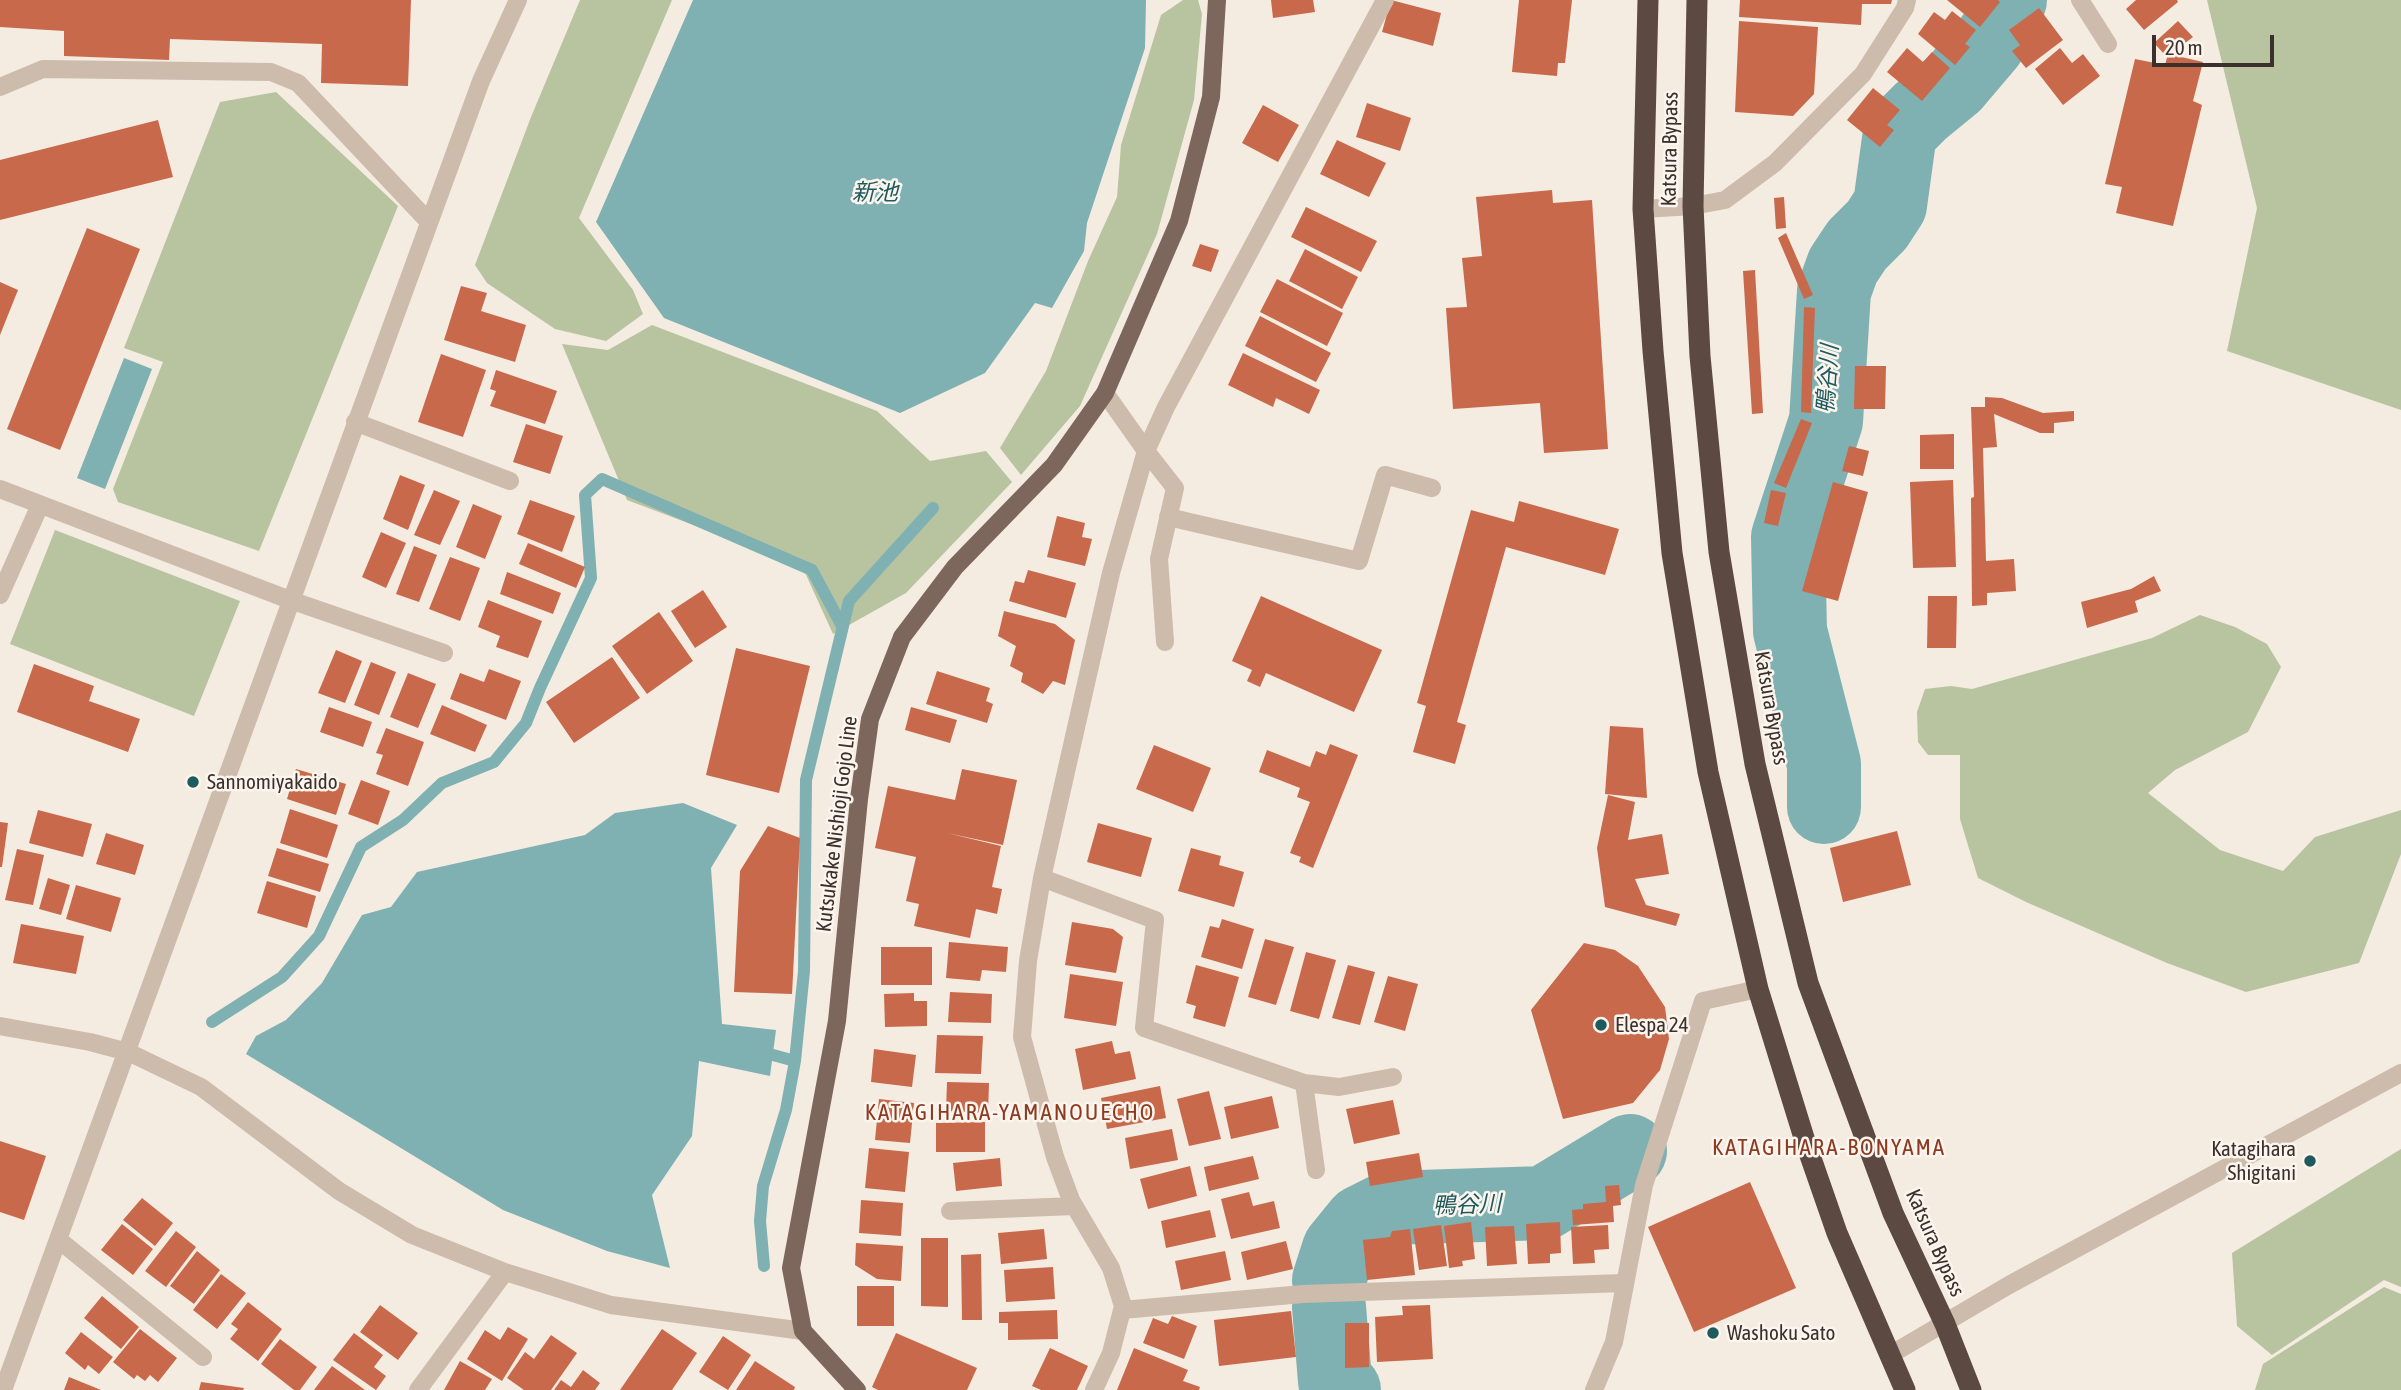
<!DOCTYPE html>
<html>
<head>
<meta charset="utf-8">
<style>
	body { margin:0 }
	#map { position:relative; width:2401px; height:1390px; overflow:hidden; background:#f4ebe1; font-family:"Asap Condensed",sans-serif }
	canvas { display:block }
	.scale { position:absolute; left:2152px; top:35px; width:122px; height:32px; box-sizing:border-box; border:4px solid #3b302b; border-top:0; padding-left:9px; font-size:21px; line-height:24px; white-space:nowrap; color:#3b302b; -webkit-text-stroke:5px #fbf5ee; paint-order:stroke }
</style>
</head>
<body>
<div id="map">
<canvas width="2401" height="1390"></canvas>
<div class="scale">20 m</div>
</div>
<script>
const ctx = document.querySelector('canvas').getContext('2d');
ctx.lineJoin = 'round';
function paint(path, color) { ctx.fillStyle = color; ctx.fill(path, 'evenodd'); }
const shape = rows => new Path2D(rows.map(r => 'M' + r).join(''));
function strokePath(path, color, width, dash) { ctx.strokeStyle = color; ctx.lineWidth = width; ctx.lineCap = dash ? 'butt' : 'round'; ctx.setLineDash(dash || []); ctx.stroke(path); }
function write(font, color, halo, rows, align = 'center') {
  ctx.font = font + ' "Asap Condensed","Noto Sans JP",sans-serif'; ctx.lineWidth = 5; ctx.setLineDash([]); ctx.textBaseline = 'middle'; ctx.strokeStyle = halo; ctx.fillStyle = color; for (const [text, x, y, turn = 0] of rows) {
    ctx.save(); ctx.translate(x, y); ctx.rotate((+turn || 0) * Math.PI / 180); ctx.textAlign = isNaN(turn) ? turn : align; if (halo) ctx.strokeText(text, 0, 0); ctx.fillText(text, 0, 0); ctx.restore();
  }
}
const green = shape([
	[580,0,672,0,579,218,633,290,643,314,606,341,555,329,487,283,475,265,531,117],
	[1183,0,1198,0,1202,14,1194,100,1157,234,1080,406,1021,475,1000,448,1046,371,1088,261,1117,197,1121,145,1161,15],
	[2207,0,2401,0,2401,410,2227,351,2257,208],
	[276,92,398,206,259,551,118,502,113,489,163,362,124,348,220,102],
	[652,325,877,411,930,461,986,451,1012,482,906,593,833,634,802,566,627,500,562,344,608,350],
	[55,530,240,601,194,716,10,644],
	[2200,615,2235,627,2267,644,2281,667,2248,732,2175,770,2148,793,2220,850,2283,871,2315,837,2401,810,2401,854,2359,963,2246,992,2167,963,2026,902,1978,878,1960,819,1960,755,1928,755,1918,742,1917,712,1925,689,1951,686,1972,689,2152,638],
	[2401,1149,2401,1287,2384,1280,2272,1355,2237,1326,2232,1253],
	[2384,1287,2401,1294,2401,1390,2255,1390,2263,1364]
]);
const water = shape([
	[693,0,1146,0,1145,48,1087,223,1084,251,1052,308,1035,303,985,373,900,413,664,318,596,222],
	[124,358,152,369,105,489,77,478],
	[683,803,737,825,711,868,722,1024,776,1030,770,1076,699,1061,692,1136,652,1195,670,1268,607,1251,503,1210,246,1054,256,1036,286,1020,322,983,362,915,391,907,417,872,585,835,615,813]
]);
const stream = shape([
	[212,1022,282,977,319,936,361,847,403,820,442,783,494,762,526,723,540,688,591,578,585,495,602,479,812,570,842,626],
	[773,1055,795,1061,804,971,806,780,849,601,933,508],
	[764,1266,760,1221,763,1186,786,1110,795,1061]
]);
const river = shape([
	[1824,807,1824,764,1790,631,1788,537,1826,421,1834,291,1843,266,1857,245,1877,225,1890,205,1900,132,1921,111,1954,84,1988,44,2000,26,2010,0],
	[1329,1280,1339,1249,1361,1222,1389,1208,1544,1203,1630,1151],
	[1329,1307,1335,1381,1344,1390]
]);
const building = shape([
	[0,0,411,0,408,86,321,83,322,44,170,39,169,60,64,56,64,31,0,27],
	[1271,0,1313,0,1315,12,1273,18],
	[1391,0,1441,13,1433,46,1382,32],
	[1519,0,1572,0,1565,63,1558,63,1557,76,1512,72],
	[1740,0,1892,0,1891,4,1862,4,1861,25,1739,17],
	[1947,0,1998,0,2000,2,1980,27],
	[2136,0,2177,0,2178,2,2144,30,2126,9],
	[2039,8,2063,40,2026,68,2012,51,2020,45,2009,30],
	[1952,11,1976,30,1965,44,1970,47,1955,65,1918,34,1934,12,1945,20],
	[1739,21,1818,27,1814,94,1793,116,1735,112],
	[2178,21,2193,37,2185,43,2182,39,2165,55,2154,43],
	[1907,48,1923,62,1932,52,1950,68,1922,101,1887,72],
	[2060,48,2072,63,2083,54,2100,76,2063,105,2035,69],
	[2168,54,2203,62,2193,101,2202,105,2173,226,2116,213,2122,187,2105,184,2135,59,2165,65],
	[1873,88,1900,110,1887,125,1894,130,1880,147,1847,120],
	[1367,103,1411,118,1400,151,1356,137],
	[1263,105,1299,125,1278,162,1242,143],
	[158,120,173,177,0,220,0,160],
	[1337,140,1386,163,1369,197,1320,174],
	[1552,190,1553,203,1592,200,1608,449,1544,453,1540,403,1453,409,1446,308,1467,307,1462,258,1482,256,1476,197],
	[1784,197,1786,228,1776,229,1774,198],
	[1306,207,1377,241,1361,272,1291,237],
	[87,228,140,249,60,450,7,429],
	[1786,233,1813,295,1804,299,1778,238],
	[1200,244,1219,250,1211,272,1192,266],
	[1305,249,1358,277,1342,309,1289,281],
	[1755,270,1763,413,1752,414,1743,271],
	[1277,279,1343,313,1327,346,1260,312],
	[0,282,18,290,0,335],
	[461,286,487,293,481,311,526,325,515,362,444,340],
	[1804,307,1815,308,1811,413,1801,412],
	[1260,316,1331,353,1316,382,1245,346],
	[1243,353,1320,390,1309,414,1276,398,1273,407,1228,385],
	[441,354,486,370,463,437,418,422],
	[1855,366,1886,366,1885,409,1854,409],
	[496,370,557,391,545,424,490,406,496,391,490,389],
	[1985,397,2002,398,2043,413,2074,411,2074,421,2054,423,2054,433,2040,433,1994,414,1997,447,1983,448,1986,561,2014,559,2016,591,1987,593,1987,605,1972,606,1971,498,1974,497,1971,407,1985,407],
	[1801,419,1812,423,1786,488,1774,483],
	[526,424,563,436,550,474,513,462],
	[1954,434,1954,469,1920,469,1920,435],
	[1849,446,1869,451,1863,476,1842,471],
	[400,475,425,485,408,530,383,519],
	[1953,480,1956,567,1913,568,1910,482],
	[1833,482,1868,492,1838,601,1802,591],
	[434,490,460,501,440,545,414,535],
	[1771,490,1786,493,1778,526,1764,523],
	[530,500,575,516,562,552,517,534],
	[1519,501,1619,529,1605,575,1506,547,1457,722,1466,725,1455,764,1413,752,1426,706,1417,703,1471,510,1514,522],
	[473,504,502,516,485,559,456,547],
	[1057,516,1085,523,1082,537,1092,539,1085,566,1047,557],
	[381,532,406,543,386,588,362,577],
	[528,543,585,567,576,588,519,564],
	[414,546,437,555,419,602,396,594],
	[450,557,480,568,460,621,429,609],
	[1028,570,1076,583,1066,618,1009,601,1015,581,1024,583],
	[507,572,561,593,553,614,500,594],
	[2154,576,2161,591,2135,601,2138,612,2087,628,2081,602,2131,589],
	[703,590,727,627,695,648,671,611],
	[1261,596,1382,650,1354,712,1266,673,1260,687,1247,681,1252,670,1232,661],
	[1928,596,1957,596,1956,648,1927,648],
	[488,600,542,621,528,658,496,647,500,636,478,627],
	[1004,611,1055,624,1075,640,1065,685,1053,681,1043,694,1021,682,1023,673,1010,666,1016,646,998,636],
	[659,612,693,661,647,694,612,646],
	[736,648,810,666,779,793,706,775],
	[336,650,362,661,345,703,318,693],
	[612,657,640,698,574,743,546,702],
	[371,662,396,672,379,715,354,705],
	[34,664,94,686,89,701,140,719,128,752,17,712],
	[489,669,521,681,506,720,450,699,460,673,484,682],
	[937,671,990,688,986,701,993,704,987,723,926,704],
	[408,673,436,684,418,728,390,717],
	[442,705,487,725,475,752,430,734],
	[329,707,372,722,363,747,320,732],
	[911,707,957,720,950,743,905,730],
	[1610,726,1643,728,1647,798,1605,794],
	[386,728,424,742,408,786,376,774,383,755,376,753],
	[1330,744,1358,755,1313,868,1299,862,1301,857,1290,853,1310,802,1297,797,1300,788,1259,772,1267,750,1310,767,1316,751,1326,755],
	[1154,745,1211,768,1193,812,1136,789],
	[296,769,346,784,336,815,287,799],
	[962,769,1017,780,1003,845,947,833,1001,846,992,887,1002,889,997,914,976,909,970,938,914,926,919,904,906,901,916,857,875,848,888,786,955,800],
	[361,780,390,791,378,825,348,814],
	[1608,795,1635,802,1628,840,1662,834,1669,874,1635,879,1646,905,1680,914,1676,926,1605,907,1597,848],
	[290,809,338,825,327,858,280,843],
	[38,810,92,824,83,857,29,843],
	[0,822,8,823,2,867,0,867],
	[1098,823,1152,838,1141,877,1087,862],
	[768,826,800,838,792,994,734,992,740,871],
	[1897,831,1911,885,1843,902,1830,848],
	[106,833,144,845,135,875,96,864],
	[277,848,329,864,320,892,268,876],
	[1191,848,1221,856,1219,865,1244,872,1234,907,1178,891],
	[17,849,44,855,33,905,5,900],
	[48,878,70,885,61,915,39,909],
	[267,881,316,896,307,928,257,913],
	[76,885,121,898,111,932,66,919],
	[1222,919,1254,929,1242,969,1201,957,1210,926,1219,928],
	[1072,922,1113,929,1123,937,1116,973,1065,965],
	[21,924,84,936,76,974,13,963],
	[1265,939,1294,947,1276,1005,1248,997],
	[949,942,1008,947,1006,972,982,970,980,981,946,978],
	[1584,943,1615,950,1638,966,1665,1007,1669,1039,1660,1070,1633,1103,1563,1119,1531,1010],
	[881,947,932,947,932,985,881,985],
	[1306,952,1336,960,1319,1019,1290,1011],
	[1196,965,1239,977,1225,1027,1193,1018,1196,1006,1186,1003],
	[1348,965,1375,972,1360,1025,1332,1018],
	[1070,974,1123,982,1116,1026,1064,1018],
	[1388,976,1418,984,1405,1031,1374,1022],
	[950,992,992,994,991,1023,948,1022],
	[914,993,914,1001,927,1001,927,1026,885,1027,884,994],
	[937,1035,983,1036,981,1074,935,1073],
	[1112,1041,1115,1054,1130,1051,1136,1079,1083,1090,1075,1049],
	[874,1049,916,1055,912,1087,871,1082],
	[947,1082,989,1083,988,1113,946,1111],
	[1160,1086,1166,1118,1107,1129,1101,1098],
	[1209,1091,1221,1139,1189,1146,1177,1099],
	[1272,1096,1279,1128,1231,1139,1224,1107],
	[879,1099,914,1103,910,1143,875,1140],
	[1393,1100,1400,1134,1354,1144,1346,1109],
	[985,1122,985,1152,936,1152,936,1123],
	[1172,1129,1178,1160,1130,1169,1125,1138],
	[0,1141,46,1156,24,1220,0,1212],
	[869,1148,909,1152,905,1192,865,1188],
	[1419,1153,1423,1177,1370,1186,1366,1162],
	[1253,1156,1259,1179,1209,1191,1204,1167],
	[1000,1158,1002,1186,956,1191,953,1163],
	[1190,1166,1197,1196,1148,1209,1140,1179],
	[1750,1182,1796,1288,1694,1332,1648,1227],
	[1619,1185,1621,1205,1613,1206,1614,1222,1573,1225,1572,1210,1583,1209,1583,1204,1606,1202,1605,1186],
	[1249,1192,1253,1206,1274,1201,1280,1228,1231,1239,1221,1199],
	[142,1198,173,1223,155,1246,123,1220],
	[861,1200,903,1203,901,1236,859,1233],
	[1210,1210,1216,1237,1166,1248,1161,1221],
	[1471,1222,1475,1259,1462,1261,1463,1266,1449,1268,1444,1226],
	[1560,1222,1561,1253,1550,1254,1550,1263,1528,1264,1526,1224],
	[122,1224,153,1249,133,1275,101,1250],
	[1441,1225,1447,1266,1419,1270,1413,1229],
	[1608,1225,1609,1249,1594,1250,1595,1263,1573,1264,1571,1227],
	[1514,1226,1517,1264,1487,1266,1485,1227],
	[1044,1229,1047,1259,1001,1264,998,1233],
	[1410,1229,1415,1275,1367,1280,1363,1240,1390,1237,1392,1231],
	[176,1231,196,1247,166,1287,145,1271],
	[921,1238,948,1238,948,1307,921,1306],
	[1286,1241,1293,1269,1247,1280,1241,1252],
	[856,1243,903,1246,901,1281,877,1279,855,1265],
	[197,1251,220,1270,194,1304,170,1286],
	[1225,1251,1231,1280,1181,1290,1175,1261],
	[981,1254,982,1320,962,1320,961,1255],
	[1053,1267,1055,1299,1006,1302,1004,1270],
	[221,1274,246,1293,217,1329,193,1310],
	[857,1286,894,1286,894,1326,857,1326],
	[102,1296,139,1327,121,1349,84,1318],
	[248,1302,282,1329,258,1361,230,1339,238,1329,231,1324],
	[380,1305,418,1333,398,1360,360,1332],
	[1430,1305,1433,1359,1377,1362,1375,1317,1403,1315,1402,1306],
	[1057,1310,1058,1339,1008,1340,1008,1323,999,1323,999,1312],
	[1291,1311,1296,1357,1219,1366,1214,1320],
	[1172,1316,1197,1326,1184,1359,1143,1343,1153,1318,1168,1324],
	[1345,1323,1369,1323,1369,1367,1345,1368],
	[508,1327,528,1339,502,1381,467,1359,485,1330,500,1340],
	[140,1329,177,1358,158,1382,150,1375,145,1381,137,1375,134,1379,113,1362],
	[662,1329,697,1353,672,1390,620,1390],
	[81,1332,113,1357,99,1374,88,1365,85,1370,65,1353],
	[354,1333,383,1355,374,1367,386,1376,376,1390,333,1360],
	[896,1333,977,1368,967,1390,878,1390,872,1387],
	[551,1335,577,1353,551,1390,524,1390,507,1378,525,1352,534,1359],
	[723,1336,751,1355,728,1390,699,1372],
	[280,1339,317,1367,300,1390,294,1390,261,1364],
	[1050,1348,1088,1366,1077,1390,1041,1390,1032,1386],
	[1134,1348,1188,1370,1183,1381,1200,1387,1199,1390,1117,1390],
	[460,1361,492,1379,485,1390,444,1390],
	[755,1361,795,1387,794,1390,736,1390],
	[332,1366,365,1390,314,1390],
	[583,1370,600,1383,595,1390,554,1390,561,1380,571,1387],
	[69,1377,101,1390,64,1390],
	[201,1382,244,1388,243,1390,199,1390]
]);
const minor = shape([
	[2080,0,2108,44],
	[0,87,43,69,271,72,298,83,429,222],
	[1643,209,1693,206,1725,200,1775,163,1863,74,1905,8,1907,0],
	[355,422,510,481],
	[0,489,290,600,444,653],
	[1168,517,1359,561,1385,475,1432,488],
	[0,595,40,505],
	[1165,642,1159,559,1175,488,1146,451,1166,407,1385,0],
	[1042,878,1155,920,1144,1028,1304,1083,1339,1087,1393,1077],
	[0,1026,90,1042,128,1052,201,1087,339,1191,412,1235,505,1272,611,1305,803,1331],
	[1304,1083,1316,1170],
	[950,1211,1074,1206],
	[59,1240,203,1357],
	[1122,1310,1303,1294,1624,1283],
	[1890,1355,2009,1285,2401,1073],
	[3,1390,481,81,518,0],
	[418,1390,505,1272],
	[1094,1390,1111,1353,1123,1306,1111,1268,1071,1200,1055,1157,1022,1037,1028,961,1042,878,1111,573,1146,451,1105,393],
	[1594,1390,1614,1342,1644,1185,1703,1001,1758,989]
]);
const major = shape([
	[857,1390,803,1331,791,1268,837,1021,859,799,870,719,902,637,955,567,1054,465,1105,393,1179,221,1211,97,1217,0]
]);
const highway = shape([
	[1648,0,1643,209,1653,351,1672,553,1708,772,1758,989,1805,1141,1837,1233,1905,1390],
	[1697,0,1693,206,1700,356,1719,552,1755,764,1808,983,1893,1213,1945,1324,1971,1390]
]);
const markers = [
	[193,782,7,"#1f5a5e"],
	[1601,1025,7,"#1f5a5e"],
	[2310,1161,7,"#1f5a5e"],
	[1713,1333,7,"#1f5a5e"]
];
const streetNames = [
	["Katsura Bypass",1670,149,-89],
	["Katsura Bypass",1771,708,80],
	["Kutsukake Nishioji Gojo Line",837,824,-83],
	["Katsura Bypass",1935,1243,66]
];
const poiNames = [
	["Sannomiyakaido",207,782],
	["Elespa 24",1615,1025],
	["Katagihara",2296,1149,"right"],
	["Shigitani",2296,1173,"right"],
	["Washoku Sato",1727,1333]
];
const waterNames = [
	["新池",875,193],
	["鴨谷川",1828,379,-86],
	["鴨谷川",1467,1205,-2]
];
const neighbourhoodNames = [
	["KATAGIHARA-YAMANOUECHO",1010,1113],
	["KATAGIHARA-BONYAMA",1829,1148]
];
paint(green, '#b8c4a0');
paint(water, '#7fb0b2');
strokePath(stream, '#7fb0b2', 12);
strokePath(river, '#7fb0b2', 74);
paint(building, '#c8694b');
strokePath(minor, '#cdbbac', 18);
strokePath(major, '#7d675c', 18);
strokePath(highway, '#5c4a42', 21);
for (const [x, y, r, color] of markers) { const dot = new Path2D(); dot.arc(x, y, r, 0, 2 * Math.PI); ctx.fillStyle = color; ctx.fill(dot); strokePath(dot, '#fbf5ee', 2.5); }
write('21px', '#3b302b', '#fbf5ee', streetNames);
write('21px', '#3b302b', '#fbf5ee', poiNames, 'left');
write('italic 23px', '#1f5a5e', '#fbf5ee', waterNames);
ctx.letterSpacing = '2px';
write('23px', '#8c3b22', '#fbf5ee', neighbourhoodNames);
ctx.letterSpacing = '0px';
</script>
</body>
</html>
